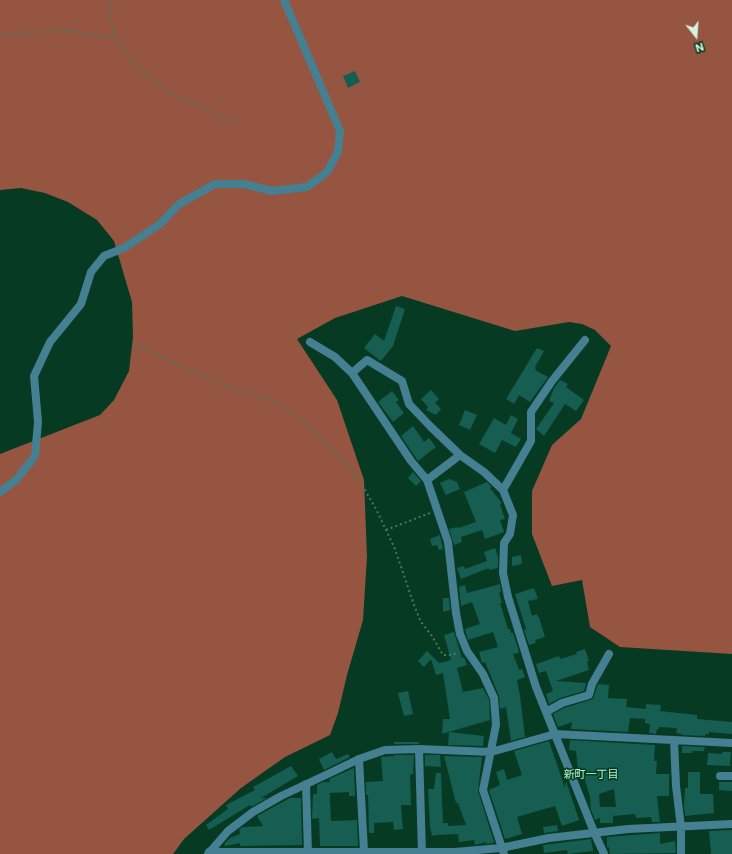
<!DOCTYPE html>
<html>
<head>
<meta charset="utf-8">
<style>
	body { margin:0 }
	#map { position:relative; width:732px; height:854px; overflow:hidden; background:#063a22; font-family:Commissioner,sans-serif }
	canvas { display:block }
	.north { position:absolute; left:676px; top:16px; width:40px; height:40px; -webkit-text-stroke:3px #063a22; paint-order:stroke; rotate:163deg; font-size:11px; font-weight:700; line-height:16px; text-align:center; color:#d4f4e0 }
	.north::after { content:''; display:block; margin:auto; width:14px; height:18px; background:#d4f4e0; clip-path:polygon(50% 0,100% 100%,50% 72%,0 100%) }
</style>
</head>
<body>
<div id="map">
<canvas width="732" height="854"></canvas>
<div class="north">N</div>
</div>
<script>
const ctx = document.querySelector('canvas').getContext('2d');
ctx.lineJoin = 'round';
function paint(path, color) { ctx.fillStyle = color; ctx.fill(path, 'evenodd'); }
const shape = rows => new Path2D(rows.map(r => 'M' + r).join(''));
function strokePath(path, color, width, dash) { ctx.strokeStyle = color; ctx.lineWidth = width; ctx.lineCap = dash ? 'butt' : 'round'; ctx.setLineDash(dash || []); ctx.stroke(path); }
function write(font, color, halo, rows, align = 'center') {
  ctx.font = font + ' Commissioner,"Noto Sans JP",sans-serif'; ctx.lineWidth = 3; ctx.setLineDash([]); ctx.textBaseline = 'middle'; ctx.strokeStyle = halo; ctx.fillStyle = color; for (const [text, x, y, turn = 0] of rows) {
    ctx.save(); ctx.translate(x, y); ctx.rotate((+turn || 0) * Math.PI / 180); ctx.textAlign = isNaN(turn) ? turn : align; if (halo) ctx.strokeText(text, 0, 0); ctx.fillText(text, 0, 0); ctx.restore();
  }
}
const forest = shape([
	[0,0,732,0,732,654,620,647,590,627,582,580,552,586,532,534,532,491,552,445,581,419,611,346,595,330,582,324,569,322,515,331,402,296,335,318,297,339,337,400,364,480,367,557,363,620,347,675,338,713,330,735,285,757,241,788,184,839,173,854,0,854,0,454,100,415,114,400,129,371,133,337,132,302,114,241,97,220,68,202,45,193,21,188,0,190]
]);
const building = shape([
	[355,71,360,82,348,88,343,76],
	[396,306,405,309,393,346,381,361,364,348,375,334,384,341],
	[537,348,544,351,535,367,536,368,535,370,548,377,530,402,519,395,514,404,506,399],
	[560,380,568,384,566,387,584,400,576,411,565,404,544,436,536,429,554,403,549,401,554,388],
	[431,390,439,399,435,403,441,409,436,415,426,410,428,407,421,399],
	[392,391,399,400,396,402,404,413,393,422,378,402],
	[465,410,477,415,470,430,459,425],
	[511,415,518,419,511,433,521,439,516,447,502,440,495,453,479,444,494,418,506,425],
	[413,426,424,442,429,438,436,447,418,461,401,436],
	[413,472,421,481,416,486,408,478],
	[449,479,457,482,460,489,446,495,440,483],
	[487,482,492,487,490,488,502,503,500,504,505,519,500,520,504,532,485,539,482,530,461,537,462,542,454,545,449,529,457,527,458,528,476,522,464,492],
	[440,535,443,549,439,550,437,545,432,546,430,539],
	[495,548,498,557,498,568,489,570,489,568,461,579,457,568,464,566,465,569,487,561,484,552],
	[521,555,522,564,512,566,512,557],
	[500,584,501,592,499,593,502,603,500,603,508,629,510,629,511,633,513,633,518,648,519,653,513,654,519,670,522,669,525,677,517,680,520,696,525,737,511,741,506,707,500,709,499,696,485,662,482,663,479,652,498,647,493,632,468,640,465,629,480,624,472,602,461,606,459,587,465,585,467,593],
	[534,588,538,599,528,601,532,616,537,614,538,617,539,617,545,637,535,640,536,643,529,645,524,630,526,629,515,594],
	[443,598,449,598,450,610,443,612],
	[454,632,462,658,464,657,467,665,457,668,463,692,483,688,489,699,490,720,442,734,443,719,450,719,443,673,436,675,431,659,424,667,418,661,427,651,439,663,451,660,444,635],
	[585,649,589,661,587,661,589,670,556,681,586,683,584,691,560,698,549,704,546,694,553,691,546,671,539,673,536,664,559,656,560,659,577,654,576,652],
	[598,684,609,685,608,698,627,699,626,707,646,709,646,704,661,705,660,711,697,715,697,719,732,722,732,734,709,732,709,734,705,734,705,736,682,735,682,734,676,733,677,728,659,727,659,729,657,729,656,734,649,733,650,724,645,723,645,719,630,718,628,732,571,729,572,722,558,727,553,714,564,708,593,699],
	[408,691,413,714,404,716,398,693],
	[449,732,484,736,483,746,448,745],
	[570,740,655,745,654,761,657,761,656,774,669,774,669,796,657,796,660,822,652,822,651,817,636,818,635,814,613,816,613,823,600,823,600,818,595,820,591,810,590,797,582,770,578,770,576,751,569,750],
	[614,789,616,807,600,807,599,794],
	[549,741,565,788,566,781,579,820,562,826,555,806,517,817,522,834,505,839,489,790,500,785,496,772,504,769,507,780,522,775,514,751],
	[394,742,419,742,419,744,394,744],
	[682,746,705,747,704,751,692,751,692,753,682,753],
	[332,752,336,759,348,754,350,757,324,770,319,759],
	[722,752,731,752,730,766,707,765,708,753,722,754],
	[394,755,414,755,413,774,410,775,411,805,401,805,403,829,394,830,393,822,374,823,374,833,369,833,368,795,366,795,366,782,383,781,381,757,394,756],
	[425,755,440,755,441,767,425,766],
	[444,756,482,757,478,791,494,842,493,843,486,844,486,842,475,845,474,840,459,842,458,834,438,835,432,836,430,826,428,789,434,789,436,773,441,773,443,823,448,823,448,826,466,825,458,803,456,803],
	[291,766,298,776,261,798,267,798,251,807,250,805,209,830,206,825,228,809,226,805,255,790,253,787],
	[354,768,355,796,349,796,349,792,330,793,330,800,331,821,357,820,358,846,320,846,319,818,312,819,313,794,317,794,317,785,323,782,330,782,329,779],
	[688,772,700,772,700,794,713,794,714,813,685,816,684,805,685,788,688,788],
	[719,782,732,782,732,791,719,790],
	[290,798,301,798,302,845,240,846,240,843,225,846,224,844,230,838,240,834,239,829,243,827,263,826,257,816],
	[557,825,558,831,544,833,543,827],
	[732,830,732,854,711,854,709,831],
	[660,833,660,844,675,841,676,853,610,854,609,847,607,847,607,837],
	[591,839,593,851,568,854,567,850,544,853,543,845]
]);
const path = shape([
	[110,0,111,21,115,38,131,60,144,73,168,92,237,124],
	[0,36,29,32,71,31,115,38],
	[133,344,225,386,264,398,286,408,315,432,343,461,362,485,376,509,395,549,414,605,421,622,432,636,443,655,449,655,459,653],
	[386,530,430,513]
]);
const street = shape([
	[585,340,552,381,531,412,531,441,503,490,513,515,510,534,504,543,503,573,508,597,536,687,594,832,604,854],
	[310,342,335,357,352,373,411,461,427,480,448,542,456,613,460,634,467,651,483,674,494,698,496,725,483,790,504,854],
	[352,373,367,360,402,381,409,404,430,426,460,455,484,472,503,490],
	[427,480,460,455],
	[0,492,16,480,35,456,38,422,34,376,50,342,81,304,91,272,104,256,124,248,160,224,179,204,215,184,244,184,272,191,307,187,327,172,338,152,340,131,284,0],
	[546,712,562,703,589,695,592,684,609,654],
	[674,740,676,786,681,827,681,854],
	[419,749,422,854],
	[359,759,364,851],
	[720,776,732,776],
	[306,784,308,854],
	[209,852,455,852,501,848,549,838,628,829,732,824],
	[208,854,228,831,253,812,281,796,332,772,359,759,385,750,419,749,491,752,555,734,732,743]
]);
const neighbourhoodNames = [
	["新町一丁目",591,774]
];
paint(forest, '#955541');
paint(building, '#155e51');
strokePath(path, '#497760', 2, [2, 3]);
strokePath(street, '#448091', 8);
write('11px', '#b3f5ce', '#063a22', neighbourhoodNames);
</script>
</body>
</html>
